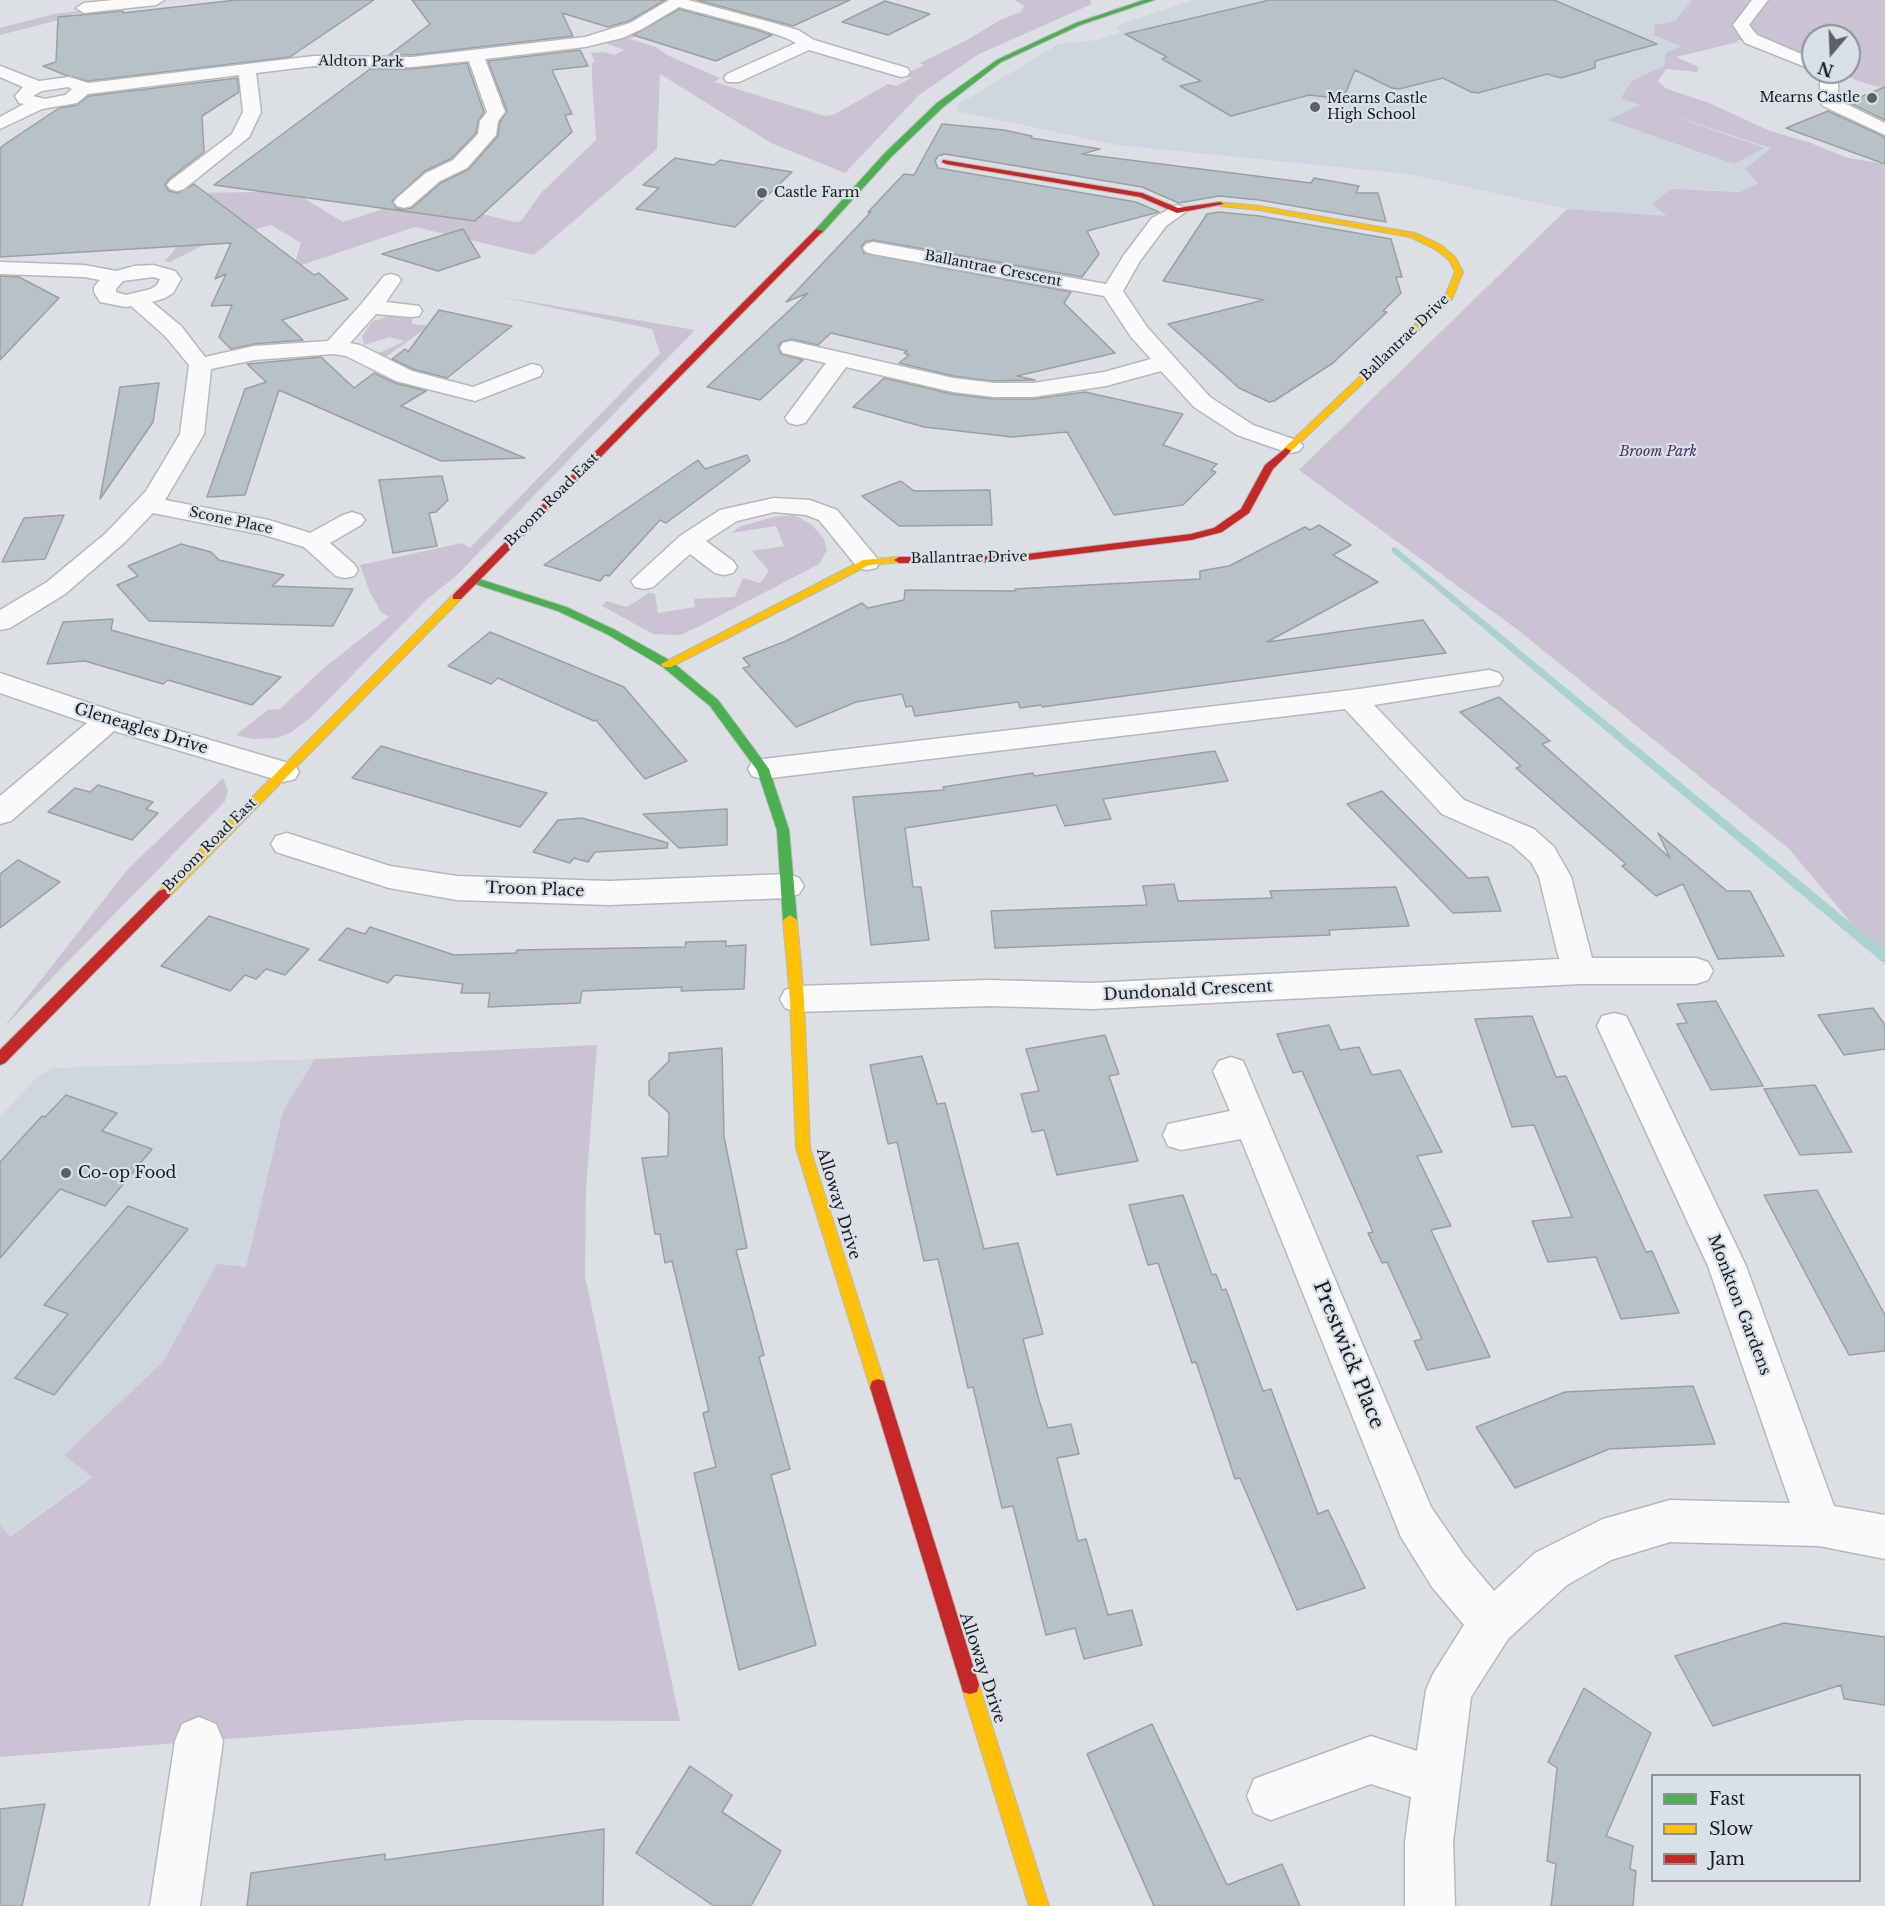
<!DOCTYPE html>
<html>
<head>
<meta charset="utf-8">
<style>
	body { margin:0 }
	#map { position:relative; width:1885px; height:1906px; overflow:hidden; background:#dce0e4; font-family:"Libre Baskerville",serif }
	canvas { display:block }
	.legend { position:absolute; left:1651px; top:1774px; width:210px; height:108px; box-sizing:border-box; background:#d8e0e8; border:2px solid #8c9298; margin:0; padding:8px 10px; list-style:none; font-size:18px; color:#1a1c1f }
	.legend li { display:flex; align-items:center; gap:12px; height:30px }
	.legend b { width:30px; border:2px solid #8c9298 }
	.north { position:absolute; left:1801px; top:24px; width:60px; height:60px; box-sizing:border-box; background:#d8e0e8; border:2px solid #8c9298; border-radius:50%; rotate:199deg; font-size:16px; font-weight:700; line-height:24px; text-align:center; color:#1a1c1f }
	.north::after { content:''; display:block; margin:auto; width:21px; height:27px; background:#5e6164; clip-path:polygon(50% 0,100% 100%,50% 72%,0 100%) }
</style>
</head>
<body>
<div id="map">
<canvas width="1885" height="1906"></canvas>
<ul class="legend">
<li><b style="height:8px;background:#4caf50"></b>Fast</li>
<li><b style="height:8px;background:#ffc107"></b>Slow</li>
<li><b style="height:8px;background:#c62828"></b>Jam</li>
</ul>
<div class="north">N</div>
</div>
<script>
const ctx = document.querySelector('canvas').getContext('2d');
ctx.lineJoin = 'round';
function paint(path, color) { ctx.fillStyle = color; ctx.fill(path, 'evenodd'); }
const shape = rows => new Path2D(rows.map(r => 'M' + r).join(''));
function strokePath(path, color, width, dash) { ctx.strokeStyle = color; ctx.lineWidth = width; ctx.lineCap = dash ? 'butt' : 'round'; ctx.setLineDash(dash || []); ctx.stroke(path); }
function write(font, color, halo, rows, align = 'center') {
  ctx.font = font + ' "Libre Baskerville",serif'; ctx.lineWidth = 4.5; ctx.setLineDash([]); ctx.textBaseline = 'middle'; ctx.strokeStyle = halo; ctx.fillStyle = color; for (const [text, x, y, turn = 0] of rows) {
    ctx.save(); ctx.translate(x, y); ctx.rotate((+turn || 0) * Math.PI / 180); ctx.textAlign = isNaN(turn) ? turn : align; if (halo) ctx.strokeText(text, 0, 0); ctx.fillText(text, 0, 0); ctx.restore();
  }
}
const built = shape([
	[1193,0,1692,0,1675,21,1682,45,1640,96,1772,148,1746,169,1758,182,1741,192,1706,190,1668,217,1567,209,1408,174,1117,145,956,111,959,104,1059,44,1098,40,1121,32,1116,26],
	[315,1059,283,1111,246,1267,217,1265,163,1362,64,1455,92,1476,9,1537,0,1525,0,1117,37,1077,52,1068]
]);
const green = shape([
	[1015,0,1090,0,1092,4,979,54,919,95,845,173,771,143,660,74,657,149,534,255,415,227,293,268,301,243,271,225,212,241,170,262,164,261,173,252,192,217,0,195,169,177,172,178,158,188,176,192,180,197,186,193,261,192,297,194,343,222,386,208,372,203,399,207,403,204,462,209,515,222,521,221,541,193,596,140,592,78,592,63,595,62,591,53,604,52,614,55,624,50,605,43,628,37,675,15,630,39,656,47,667,55,720,78,714,82,825,116,833,115,888,84,896,86,911,78,904,75,924,65,920,63,967,40,1002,19,1021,12,1024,6],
	[1692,0,1885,0,1885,89,1858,81,1839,72,1849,72,1849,36,1813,36,1813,60,1761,40,1737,40,1738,42,1676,57,1699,67,1697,72,1666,69,1658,81,1665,88,1709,103,1770,131,1808,142,1848,158,1879,163,1885,160,1885,963,1789,849,1518,630,1299,470,1567,209,1667,216,1652,204,1671,189,1740,192,1758,183,1745,169,1771,148,1641,105,1764,148,1734,164,1608,120,1640,105,1621,98,1632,81,1664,66,1666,53,1681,46,1654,35,1655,25,1675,21],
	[125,6,129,8,73,14,71,17,0,35,0,28,54,14],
	[497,296,695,330,456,576,427,599,310,718,290,733,277,738,253,739,236,735,268,710,280,709,325,667,389,617,381,612,369,590,360,565,462,543,470,548,660,353,652,329],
	[395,314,413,315,412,324,429,326,383,359,377,354,405,341,389,337,364,345,362,336,373,321],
	[794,515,811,524,824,539,827,550,819,564,700,626,680,635,653,634,602,606,606,601,627,607,649,593,655,594,658,613,695,607,694,599,735,597,743,578,760,583,769,571,752,551,784,546,776,526,731,533,741,526,774,517],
	[223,778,228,791,225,801,3,1028,128,869],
	[597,1045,586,1188,585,1276,680,1721,469,1720,0,1757,0,1525,10,1537,92,1477,64,1455,163,1362,217,1264,246,1267,283,1111,315,1059]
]);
const stream = shape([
	[1395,547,1885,951,1885,963,1881,961,1392,552,1392,548,1395,547]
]);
const building = shape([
	[236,0,374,0,290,57,88,81,65,75,43,66,56,62,58,17,123,11,123,13,236,0],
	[412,0,665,0,629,21,608,27,562,13,573,36,412,55,389,55,430,24,412,0],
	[697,0,850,0,793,26,697,0],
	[1270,0,1554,0,1657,44,1595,61,1595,68,1561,78,1547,74,1478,93,1471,92,1443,78,1399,89,1392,88,1355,70,1346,92,1327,97,1309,95,1231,116,1180,86,1201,81,1162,59,1167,57,1125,34,1270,0],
	[885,1,930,14,888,35,842,22,885,1],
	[679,9,757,30,772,35,716,61,633,35,679,9],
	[580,50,588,66,552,70,572,114,565,115,572,132,475,221,214,185,370,69,412,69,467,63,484,112,478,121,476,133,452,158,425,171,392,201,396,208,403,210,412,208,441,183,469,169,498,136,500,122,507,111,488,61,580,50],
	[237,78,239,92,202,116,204,152,169,179,165,185,169,191,178,193,194,184,314,275,319,273,348,299,282,320,303,340,254,344,231,349,219,337,232,305,211,306,226,274,215,279,231,243,0,257,0,148,8,142,59,108,77,105,89,96,237,78],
	[1885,87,1885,120,1848,102,1885,87],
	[1828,111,1885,137,1885,164,1786,128,1828,111],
	[942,124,1004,130,1032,136,1031,138,1100,149,1082,154,1311,183,1314,178,1359,186,1356,193,1378,193,1386,222,1259,200,1219,196,1179,203,1142,187,945,154,938,156,935,161,938,168,1136,202,1159,212,1087,231,1099,254,1082,277,873,240,865,242,861,247,864,253,1071,292,1064,303,1115,353,1017,376,1035,380,994,381,953,376,899,363,909,355,904,353,907,351,831,333,818,345,792,339,781,342,778,347,781,354,803,360,760,400,707,387,808,293,786,302,871,212,868,212,904,174,914,175,942,124],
	[675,158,714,165,720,160,792,172,735,227,636,209,659,188,643,185,675,158],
	[1219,212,1259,216,1391,239,1402,277,1396,277,1401,293,1383,311,1387,312,1333,363,1274,401,1269,402,1239,388,1168,324,1264,300,1163,281,1207,214,1219,212],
	[463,229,480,257,438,271,382,254,463,229],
	[0,276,19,277,59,298,0,360,0,276],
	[439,310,512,326,447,378,413,369,392,359,405,349,408,352,439,310],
	[321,357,354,388,374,373,395,383,426,391,401,406,525,458,441,461,279,390,245,495,207,497,245,389,266,382,247,364,321,357],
	[884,378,952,394,994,399,1033,399,1085,392,1183,414,1163,445,1217,464,1211,470,1216,472,1183,505,1114,515,1067,432,1012,437,924,427,853,407,884,378],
	[159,383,153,422,100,499,120,387,159,383],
	[747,455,750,461,666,523,660,520,609,576,605,575,600,581,544,565,698,460,705,469,747,455],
	[442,476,448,500,436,512,429,513,437,546,393,553,379,480,442,476],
	[901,481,914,491,990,490,992,525,899,526,862,496,901,481],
	[64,515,45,559,2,562,24,518,64,515],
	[1319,525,1351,545,1333,555,1378,582,1267,642,1423,620,1446,653,1042,707,1041,705,1020,708,1018,702,915,716,912,706,906,707,902,694,856,702,796,727,743,668,750,666,743,658,786,641,862,603,868,608,904,600,905,590,1016,591,1015,589,1200,579,1200,571,1229,566,1305,527,1310,530,1319,525],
	[181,544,211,552,219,560,284,575,272,586,353,589,333,626,149,621,117,585,138,576,128,566,181,544],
	[113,619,111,630,281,677,252,705,168,680,163,684,85,661,47,664,63,622,113,619],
	[490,632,624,687,687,761,645,779,596,720,594,721,498,678,491,684,448,666,490,632],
	[1499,697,1550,741,1542,744,1670,858,1658,833,1727,891,1750,891,1784,956,1718,959,1683,884,1656,896,1622,866,1626,864,1516,768,1521,766,1460,712,1499,697],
	[381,746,448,766,547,793,520,827,352,778,381,746],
	[1215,751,1228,781,1103,799,1111,819,1065,826,1056,805,905,828,913,887,921,887,929,940,871,945,853,797,944,790,943,787,1033,773,1034,776,1215,751],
	[98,785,153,802,146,809,158,813,132,840,48,812,75,788,90,792,98,785],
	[1382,791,1468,878,1488,877,1501,911,1453,913,1347,804,1382,791],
	[727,809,727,845,679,848,643,814,727,809],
	[582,818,668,843,667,848,595,852,588,862,574,858,570,863,533,852,558,820,582,818],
	[18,860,60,882,0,928,0,874,18,860],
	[1174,884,1178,901,1272,898,1270,891,1396,887,1409,926,1329,930,1330,935,995,948,991,911,1147,905,1143,886,1174,884],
	[209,916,309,949,285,975,266,969,256,979,245,975,230,991,161,966,209,916],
	[370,927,454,955,516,953,517,950,685,947,686,942,726,941,726,946,746,945,744,989,681,991,682,987,582,991,580,1003,488,1007,490,993,461,993,463,984,395,975,388,983,319,960,347,928,365,934,370,927],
	[1716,1001,1749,1061,1763,1086,1711,1090,1677,1024,1687,1023,1677,1004,1716,1001],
	[1873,1008,1885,1025,1885,1049,1844,1055,1818,1015,1873,1008],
	[1532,1016,1556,1077,1566,1076,1646,1252,1652,1251,1679,1313,1621,1319,1596,1257,1548,1262,1532,1221,1572,1217,1534,1125,1512,1127,1475,1019,1532,1016],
	[1329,1025,1340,1050,1359,1047,1372,1075,1400,1070,1442,1152,1417,1156,1451,1226,1431,1230,1490,1357,1427,1370,1414,1341,1422,1339,1387,1262,1382,1263,1368,1233,1373,1232,1302,1071,1293,1073,1277,1034,1329,1025],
	[1105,1035,1119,1074,1109,1076,1138,1161,1057,1175,1044,1130,1032,1132,1021,1094,1039,1091,1026,1049,1105,1035],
	[722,1048,724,1137,747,1248,736,1250,764,1355,759,1357,790,1469,771,1475,816,1645,739,1670,694,1473,716,1467,703,1413,709,1411,672,1261,665,1263,660,1234,655,1234,642,1158,668,1156,669,1113,649,1095,649,1081,669,1061,669,1053,722,1048],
	[922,1056,937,1104,945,1103,984,1249,1018,1243,1043,1334,1023,1339,1039,1400,1048,1428,1071,1424,1079,1454,1057,1458,1078,1541,1086,1539,1108,1615,1132,1610,1142,1645,1084,1659,1075,1628,1046,1635,1013,1506,1002,1508,973,1387,968,1388,938,1259,924,1261,897,1142,888,1144,870,1065,922,1056],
	[1815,1085,1852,1152,1800,1155,1764,1089,1815,1085],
	[66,1095,117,1113,102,1131,152,1149,105,1206,60,1189,0,1258,0,1162,42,1116,45,1117,66,1095],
	[1817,1190,1885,1315,1885,1351,1849,1355,1764,1195,1817,1190],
	[1183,1195,1212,1275,1216,1274,1222,1290,1226,1289,1263,1391,1271,1389,1318,1514,1328,1510,1365,1588,1297,1610,1240,1478,1235,1479,1196,1362,1192,1363,1158,1263,1148,1265,1129,1205,1183,1195],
	[128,1206,188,1229,54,1395,15,1378,68,1314,44,1305,128,1206],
	[1693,1386,1715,1444,1609,1449,1515,1488,1476,1427,1565,1392,1693,1386],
	[1784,1623,1885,1637,1885,1705,1844,1699,1841,1685,1713,1726,1675,1656,1784,1623],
	[1584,1688,1651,1733,1606,1836,1633,1846,1630,1869,1636,1871,1633,1906,1551,1906,1556,1864,1547,1861,1557,1768,1548,1762,1584,1688],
	[1152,1724,1227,1885,1282,1864,1300,1906,1154,1906,1087,1754,1152,1724],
	[690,1766,732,1795,722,1812,781,1851,751,1906,714,1906,636,1853,690,1766],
	[45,1804,22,1906,0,1906,0,1809,45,1804],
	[604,1829,603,1906,247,1906,251,1873,385,1854,385,1860,604,1829]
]);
const street = shape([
	[113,0,164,0,156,5,84,13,76,8,84,3,113,0],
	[669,0,688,0,770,22,798,30,814,40,907,68,910,72,907,76,901,77,809,50,739,82,727,82,724,78,727,74,796,43,786,38,758,28,679,7,642,29,622,38,585,47,485,59,505,112,498,121,496,135,467,168,440,181,411,206,404,208,397,206,394,202,397,198,426,173,453,160,478,134,480,121,487,112,469,61,412,67,314,66,256,73,261,112,249,137,184,189,177,191,170,189,167,185,170,181,232,134,243,112,239,75,88,94,77,103,42,109,0,129,0,117,24,104,19,103,15,96,23,87,0,77,0,66,39,81,69,77,88,83,314,56,412,57,585,37,630,23,669,0],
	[68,87,72,89,65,95,45,99,33,96,42,91,68,87],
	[1752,0,1768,0,1749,25,1757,35,1813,59,1813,70,1745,43,1733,25,1752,0],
	[1820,72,1838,72,1838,100,1885,123,1885,135,1823,106,1820,102,1820,72],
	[1177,205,1184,207,1187,211,1166,226,1140,261,1123,291,1147,327,1210,397,1253,425,1299,441,1303,446,1299,451,1291,453,1283,451,1237,435,1194,407,1161,371,1106,386,1033,397,994,397,953,392,846,367,805,423,797,425,789,423,785,418,826,363,783,353,780,348,783,343,791,341,953,378,994,383,1033,383,1104,372,1151,359,1131,337,1104,296,873,254,866,252,863,248,866,244,873,242,1106,284,1124,255,1152,218,1177,205],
	[0,262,84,265,116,271,134,266,153,265,175,271,181,279,173,293,165,298,152,302,181,326,205,357,254,346,328,341,363,302,384,276,391,274,398,276,401,280,386,302,411,305,419,306,422,311,419,316,411,317,376,314,350,343,360,345,412,371,473,387,532,364,540,366,543,371,540,376,475,401,396,381,346,356,334,354,254,360,211,369,204,434,165,500,269,520,310,533,343,515,352,512,361,515,365,520,361,525,330,543,354,564,358,570,354,576,345,578,336,576,304,547,264,535,153,513,124,543,65,594,10,628,0,630,0,610,47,582,106,533,146,491,180,434,189,365,165,336,131,306,126,307,100,302,94,292,94,287,100,280,84,277,0,274,0,262],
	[153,277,160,279,157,285,151,289,126,295,116,292,116,289,123,281,153,277],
	[774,498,810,500,837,510,880,562,876,568,867,570,858,568,819,520,806,515,774,512,737,521,706,541,733,561,737,567,733,573,724,575,715,573,690,554,653,587,644,589,635,587,631,581,680,536,720,510,774,498],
	[1489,670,1499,673,1503,679,1499,685,1374,705,1464,800,1534,829,1554,847,1571,877,1592,958,1696,958,1708,962,1713,971,1708,980,1696,984,1579,984,1093,1009,990,1006,797,1012,785,1008,780,999,785,990,797,986,990,980,1093,983,1559,959,1539,877,1531,862,1512,845,1442,814,1345,709,763,779,752,776,748,769,752,762,763,759,1352,690,1489,670],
	[0,673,119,713,295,765,299,772,295,779,284,782,114,731,11,821,0,824,0,796,87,723,0,693,0,673],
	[287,833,390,866,457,876,609,881,788,874,799,878,804,886,799,894,788,898,609,905,457,900,389,888,276,852,271,844,276,836,287,833],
	[1614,1013,1626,1016,1631,1026,1746,1266,1834,1506,1885,1515,1885,1559,1819,1546,1670,1542,1611,1560,1567,1585,1508,1639,1471,1697,1453,1842,1455,1906,1405,1906,1405,1842,1411,1797,1371,1784,1271,1820,1254,1813,1247,1796,1254,1779,1371,1736,1417,1751,1426,1690,1433,1674,1464,1625,1432,1587,1401,1537,1241,1139,1181,1150,1168,1146,1163,1135,1168,1124,1230,1111,1213,1071,1219,1061,1231,1057,1243,1061,1431,1507,1464,1555,1494,1591,1535,1553,1603,1519,1670,1500,1790,1503,1708,1266,1597,1026,1602,1016,1614,1013],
	[199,1717,216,1724,223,1741,200,1906,150,1906,175,1741,182,1724,199,1717]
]);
const fast = shape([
	[1144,0,1154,0,1080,25,1001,62,943,107,891,157,822,233,816,233,816,229,885,153,937,103,997,60,1076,23,1144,0],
	[473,577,566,607,615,630,671,661,718,700,769,769,789,830,797,920,795,923,790,925,783,920,777,830,757,770,710,706,663,667,607,634,558,611,469,582,468,580,473,577]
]);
const slow = shape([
	[1217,202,1259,206,1415,233,1441,245,1455,257,1463,272,1452,299,1289,453,1281,451,1445,296,1455,272,1449,260,1435,249,1410,237,1259,210,1220,206,1216,204,1217,202],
	[899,557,903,558,903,562,869,565,671,667,663,667,661,664,863,560,899,557],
	[457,594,462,597,461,599,169,897,159,897,157,894,159,891,453,595,457,594],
	[790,915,797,920,804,999,810,1148,886,1387,884,1393,878,1395,872,1393,870,1387,796,1148,790,999,783,920,790,915],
	[970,1676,977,1678,979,1685,1049,1906,1029,1906,961,1685,963,1678,970,1676]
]);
const jam = shape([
	[943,160,1142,193,1178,208,1220,202,1224,204,1177,213,1140,197,946,164,942,162,943,160],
	[816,229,823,231,461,599,453,599,453,595,816,229],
	[1286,448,1291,451,1273,469,1249,513,1222,532,1191,540,1011,562,899,563,894,560,899,557,1011,556,1191,534,1214,528,1241,509,1265,465,1286,448],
	[164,889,171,894,169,897,5,1063,0,1065,0,1050,159,891,164,889],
	[878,1379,884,1381,886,1387,979,1685,977,1692,970,1694,963,1692,961,1685,870,1387,872,1381,878,1379]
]);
const markers = [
	[1872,98,6,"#5e6164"],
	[1315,107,6,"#5e6164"],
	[762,193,6,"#5e6164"],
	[66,1173,6,"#5e6164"]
];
const farStreetnames = [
	["Aldton Park",361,62,1],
	["Ballantrae Crescent",993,269,11],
	["Ballantrae Drive",1405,338,-44],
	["Broom Road East",552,500,-45],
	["Scone Place",231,521,12],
	["Ballantrae Drive",969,558,-1],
	["Broom Road East",210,845,-45]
];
const farPoinames = [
	["Mearns Castle",1860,98,"right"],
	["Mearns Castle",1327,99],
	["High School",1327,115],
	["Castle Farm",774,193]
];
const farParknames = [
	["Broom Park",1658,452]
];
const streetNames = [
	["Gleneagles Drive",141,729,17],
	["Troon Place",535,890,2],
	["Dundonald Crescent",1188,991,-3],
	["Alloway Drive",838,1204,73],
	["Monkton Gardens",1739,1305,69],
	["Alloway Drive",982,1668,72]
];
const poiNames = [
	["Co-op Food",78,1173]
];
const nearStreetnames = [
	["Prestwick Place",1348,1355,68]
];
paint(built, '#ced6e0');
paint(green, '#c9c3d4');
paint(stream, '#a9d2d0');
paint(building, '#b6c2c7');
strokePath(building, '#9da0a3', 1.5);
strokePath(street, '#b6b9bc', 3);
strokePath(fast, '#b6b9bc', 2);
strokePath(slow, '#b6b9bc', 2);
strokePath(jam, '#b6b9bc', 2);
paint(street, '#fafafb');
paint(fast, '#4caf50');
paint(slow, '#ffc107');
paint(jam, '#c62828');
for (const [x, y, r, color] of markers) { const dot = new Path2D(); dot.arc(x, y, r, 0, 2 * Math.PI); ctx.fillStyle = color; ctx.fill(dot); strokePath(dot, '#d8e0e8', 2); }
write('14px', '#1a1c1f', '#d8e0e8', farStreetnames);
write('14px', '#1a1c1f', '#d8e0e8', farPoinames, 'left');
write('italic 14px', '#4b2f61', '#d8e0e8', farParknames);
write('16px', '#1a1c1f', '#d8e0e8', streetNames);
write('16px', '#1a1c1f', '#d8e0e8', poiNames, 'left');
write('20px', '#1a1c1f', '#d8e0e8', nearStreetnames);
</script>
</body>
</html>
